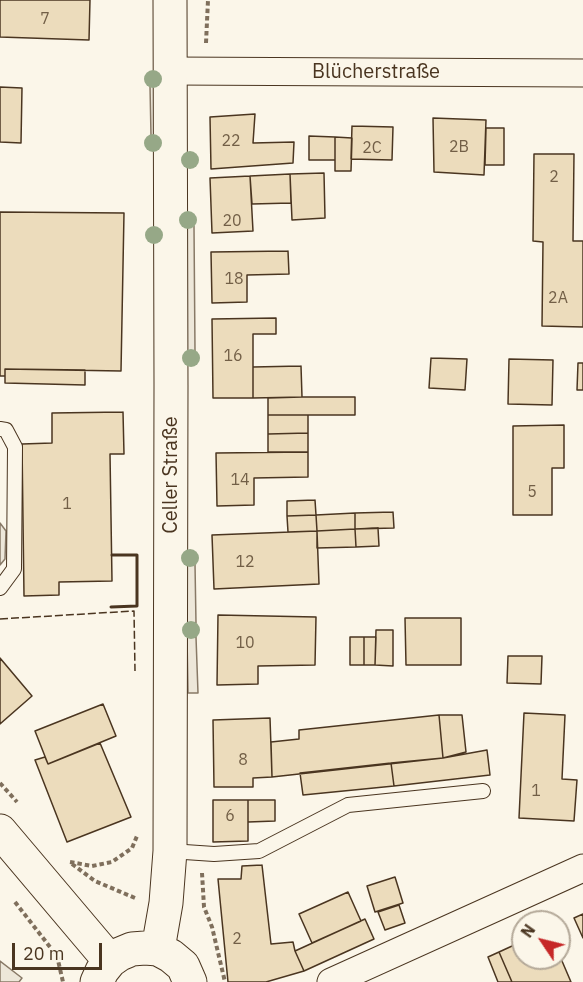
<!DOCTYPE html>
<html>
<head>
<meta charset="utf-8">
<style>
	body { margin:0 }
	#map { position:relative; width:583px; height:982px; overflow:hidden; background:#fbf6e9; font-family:"IBM Plex Sans",sans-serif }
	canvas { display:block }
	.north { position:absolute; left:511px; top:910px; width:60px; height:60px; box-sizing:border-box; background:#fbf6e9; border:2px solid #b4a999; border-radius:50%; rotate:305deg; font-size:16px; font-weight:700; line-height:24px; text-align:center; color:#4a3520 }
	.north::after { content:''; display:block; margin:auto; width:21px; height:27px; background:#c62828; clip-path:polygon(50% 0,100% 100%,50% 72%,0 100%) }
	.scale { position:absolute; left:12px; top:943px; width:90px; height:27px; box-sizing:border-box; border:3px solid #4a3520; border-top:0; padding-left:8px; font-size:18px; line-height:21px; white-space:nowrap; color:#4a3520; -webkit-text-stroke:4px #fbf6e9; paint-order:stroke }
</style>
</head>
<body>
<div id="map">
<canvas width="583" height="982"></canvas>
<div class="north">N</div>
<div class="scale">20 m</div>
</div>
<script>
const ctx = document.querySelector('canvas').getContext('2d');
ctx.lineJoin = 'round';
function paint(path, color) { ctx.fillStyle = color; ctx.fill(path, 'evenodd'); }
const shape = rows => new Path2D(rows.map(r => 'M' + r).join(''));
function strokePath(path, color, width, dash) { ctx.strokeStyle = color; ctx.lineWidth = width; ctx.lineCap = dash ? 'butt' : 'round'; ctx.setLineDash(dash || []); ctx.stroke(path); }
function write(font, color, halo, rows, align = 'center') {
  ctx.font = font + ' "IBM Plex Sans",sans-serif'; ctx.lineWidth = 4.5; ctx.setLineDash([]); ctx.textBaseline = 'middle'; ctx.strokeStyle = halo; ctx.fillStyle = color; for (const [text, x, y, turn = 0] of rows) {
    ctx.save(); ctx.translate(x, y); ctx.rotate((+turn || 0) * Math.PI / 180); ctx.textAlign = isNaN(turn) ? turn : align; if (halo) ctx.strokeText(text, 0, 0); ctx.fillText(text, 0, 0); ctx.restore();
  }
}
const parking = shape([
	[159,85,160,135,151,136,150,86,159,85],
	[194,226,195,351,186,351,185,227,194,226],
	[0,523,6,531,5,559,0,565,0,523],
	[186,564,195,564,196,623,187,623,186,564],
	[187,637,196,637,198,693,188,693,187,637],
	[0,961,22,978,19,982,0,982,0,961]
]);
const building = shape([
	[0,0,90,0,89,40,0,37,0,0],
	[0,87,22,88,21,143,0,142,0,87],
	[255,114,253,143,294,142,293,163,211,169,210,117,255,114],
	[433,118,486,120,484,175,434,172,433,118],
	[352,126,393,127,392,160,351,159,352,126],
	[486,128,504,128,504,165,485,165,486,128],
	[309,136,335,137,335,160,309,160,309,136],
	[335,137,352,138,351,171,335,171,335,137],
	[534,154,574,154,573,241,583,241,583,327,542,326,543,242,533,241,534,154],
	[324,173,325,218,292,220,290,174,324,173],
	[290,174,291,203,252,204,250,176,290,174],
	[250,176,253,231,212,233,210,178,250,176],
	[0,212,124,213,121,371,5,369,5,376,0,376,0,212],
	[288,251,289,274,247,275,247,302,212,303,211,252,288,251],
	[276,318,276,334,253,334,253,398,213,398,212,319,276,318],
	[431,358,467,359,465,390,429,388,431,358],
	[509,359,553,360,552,405,508,404,509,359],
	[578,363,583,363,583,390,577,390,578,363],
	[301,366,302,397,253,398,253,367,301,366],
	[5,369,85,370,85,385,5,383,5,369],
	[302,397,355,397,355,415,268,415,268,398,302,397],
	[123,412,124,454,110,454,112,581,59,582,59,595,24,596,22,444,52,443,52,413,123,412],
	[268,415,308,415,308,433,268,434,268,415],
	[564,425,564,468,552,468,552,515,513,515,513,426,564,425],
	[308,433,308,452,268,452,268,434,308,433],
	[308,452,308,477,254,478,254,505,217,506,216,453,308,452],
	[315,500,316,515,287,516,287,501,315,500],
	[393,512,394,528,355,529,355,513,393,512],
	[355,513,355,529,317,531,316,515,355,513],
	[316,515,317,531,288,532,287,516,316,515],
	[378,528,379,546,356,547,355,529,378,528],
	[355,529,356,547,317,548,317,531,355,529],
	[317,531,319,584,214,589,212,535,317,531],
	[218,615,316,617,315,665,258,666,258,684,217,685,218,615],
	[405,618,461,618,461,665,406,665,405,618],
	[376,630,393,630,393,666,375,665,376,630],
	[350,637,364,637,364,665,350,665,350,637],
	[364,637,376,637,375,665,364,665,364,637],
	[508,656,542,656,541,684,507,683,508,656],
	[0,658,32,696,0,724,0,658],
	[103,704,116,736,48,764,35,731,103,704],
	[524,713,565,715,562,779,577,780,574,821,519,818,524,713],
	[439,715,462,715,466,752,443,758,439,715],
	[439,715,443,758,272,777,271,742,299,739,299,730,439,715],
	[270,718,272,777,253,778,253,787,214,787,213,720,270,718],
	[100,743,131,817,67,842,35,760,45,757,48,764,100,743],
	[487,750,490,775,394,786,391,763,443,758,487,750],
	[391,763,394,786,303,795,300,773,391,763],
	[213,800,248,800,248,841,213,842,213,800],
	[248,800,275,800,275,821,248,822,248,800],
	[262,865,271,944,293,942,295,951,304,971,266,982,228,982,218,879,241,879,242,866,262,865],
	[395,877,403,903,375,912,367,886,395,877],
	[348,892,361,921,312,943,299,914,348,892],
	[399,905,405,923,385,930,378,912,399,905],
	[583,914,583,938,574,918,583,914],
	[365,919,374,939,304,971,295,951,365,919],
	[523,941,523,958,559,958,559,954,571,982,512,982,499,952,523,941],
	[499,952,512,982,498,982,488,957,499,952]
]);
const path = shape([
	[206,43,208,0],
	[0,783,17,802],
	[70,862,92,866,112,862,132,848,137,836],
	[72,864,95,881,135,898],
	[202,873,204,907,212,927,225,982],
	[15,902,57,956,63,982]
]);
const lane = shape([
	[0,429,6,430,15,447,14,569,0,588],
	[170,851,214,854,259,851,348,805,483,791]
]);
const street = shape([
	[170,71,583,73],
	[331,982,583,868]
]);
const secondary = shape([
	[0,831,110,961],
	[158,949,166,903,170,851,171,385,170,0],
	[97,982,102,971,110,961,120,954,132,949,145,948,158,949,171,956,183,966,190,982]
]);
const fence = shape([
	[0,619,134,611,135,671]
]);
const wall = shape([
	[111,607,137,606,137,555,112,555]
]);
const trees = [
	[153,79],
	[153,143],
	[190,160],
	[188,220],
	[154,235],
	[191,358],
	[190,558],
	[191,630]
];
const numberNames = [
	["7",45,19],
	["22",231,141],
	["2B",459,147],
	["2C",372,148],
	["2",554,177],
	["20",232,221],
	["18",234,279],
	["2A",558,298],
	["16",233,356],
	["14",240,480],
	["5",532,492],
	["1",67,504],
	["12",245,562],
	["10",245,643],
	["8",243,760],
	["1",536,791],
	["6",230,816],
	["2",237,939]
];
const streetNames = [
	["Blücherstraße",376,72],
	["Celler Straße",171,475,-90]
];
paint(parking, '#ede7d9');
strokePath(parking, '#887966', 1.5);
paint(building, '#ecdcbc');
strokePath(building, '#4a3520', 1.5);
strokePath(lane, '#4a3520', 16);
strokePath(street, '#4a3520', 29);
strokePath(secondary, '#4a3520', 35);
strokePath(path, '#7f6f5c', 4, [4.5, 3]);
strokePath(lane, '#fbf6e9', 14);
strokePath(street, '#fbf6e9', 27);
strokePath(secondary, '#fbf6e9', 33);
strokePath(fence, '#4a3520', 1.5, [8, 3]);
strokePath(wall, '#4a3520', 3);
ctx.fillStyle = '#96a887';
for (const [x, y] of trees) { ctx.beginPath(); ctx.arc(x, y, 9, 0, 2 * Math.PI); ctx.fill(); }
write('16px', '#725f47', null, numberNames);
write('20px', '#4a3520', '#fbf6e9', streetNames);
</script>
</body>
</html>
